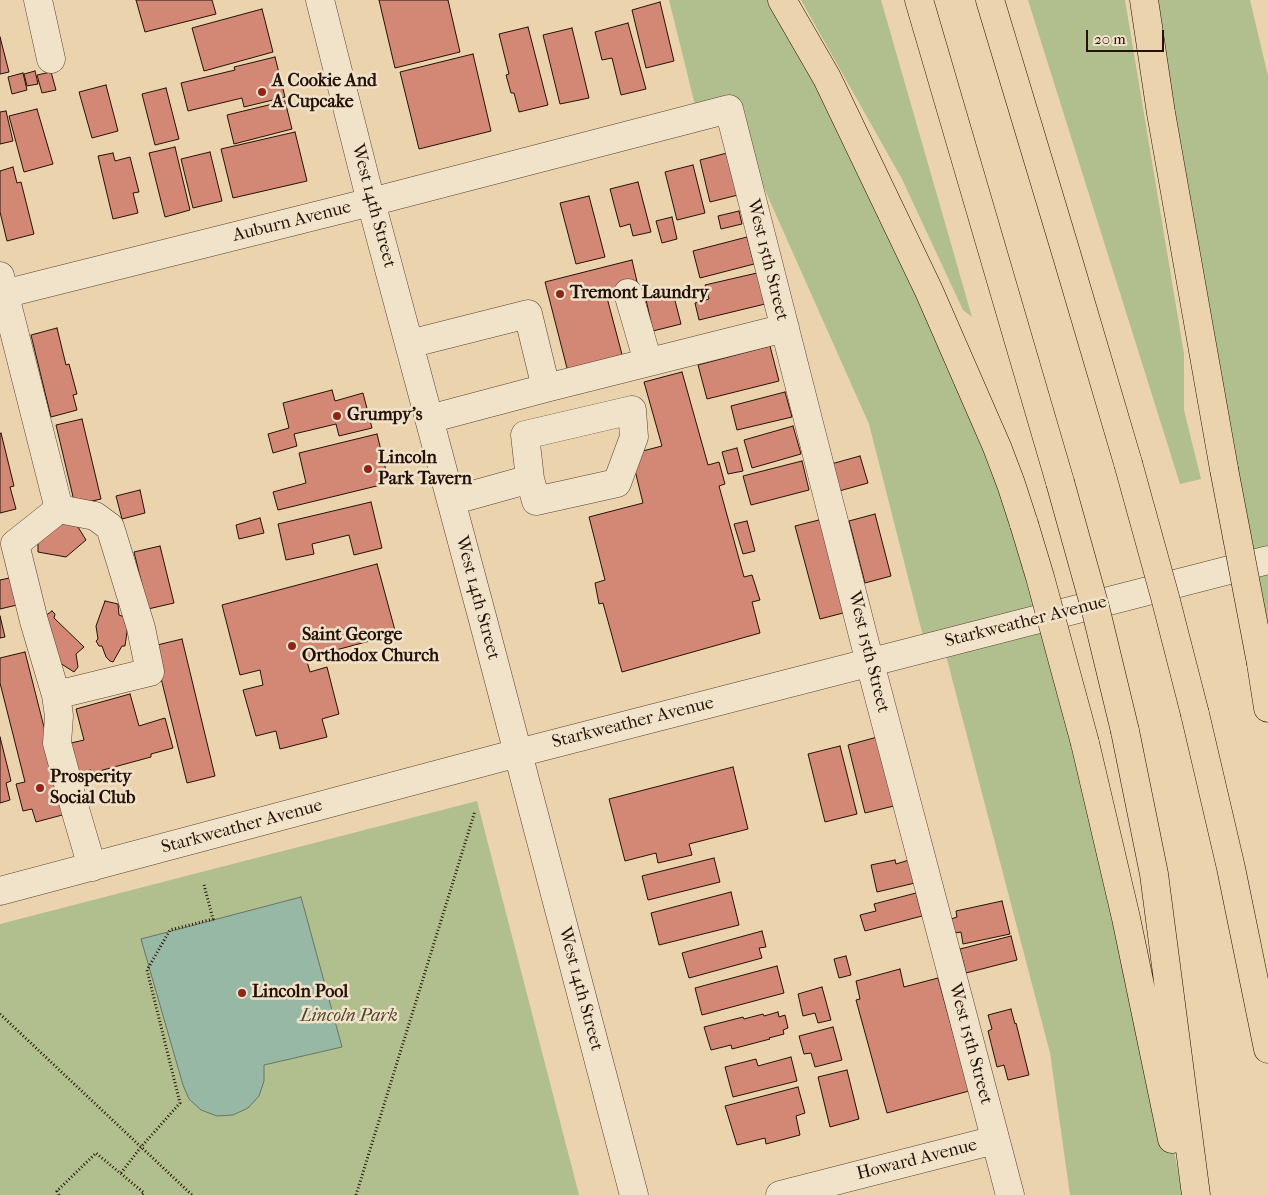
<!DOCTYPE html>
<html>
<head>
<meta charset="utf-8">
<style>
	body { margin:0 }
	#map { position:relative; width:1268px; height:1195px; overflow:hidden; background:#ead3ad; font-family:"IM FELL French Canon",serif }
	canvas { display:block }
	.scale { position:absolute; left:1086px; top:30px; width:78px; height:22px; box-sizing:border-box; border:2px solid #251104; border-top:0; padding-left:6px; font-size:15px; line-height:18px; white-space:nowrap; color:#251104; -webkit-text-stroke:4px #f1e2ca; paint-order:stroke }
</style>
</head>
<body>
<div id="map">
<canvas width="1268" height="1195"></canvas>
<div class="scale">20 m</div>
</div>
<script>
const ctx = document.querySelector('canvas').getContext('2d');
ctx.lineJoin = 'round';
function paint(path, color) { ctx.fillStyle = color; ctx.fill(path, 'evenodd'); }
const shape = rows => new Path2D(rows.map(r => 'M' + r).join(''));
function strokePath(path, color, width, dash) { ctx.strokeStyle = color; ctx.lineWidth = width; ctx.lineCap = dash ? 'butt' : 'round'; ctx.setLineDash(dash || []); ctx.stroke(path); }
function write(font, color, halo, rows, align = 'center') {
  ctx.font = font + ' "IM FELL French Canon",serif'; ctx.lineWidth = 5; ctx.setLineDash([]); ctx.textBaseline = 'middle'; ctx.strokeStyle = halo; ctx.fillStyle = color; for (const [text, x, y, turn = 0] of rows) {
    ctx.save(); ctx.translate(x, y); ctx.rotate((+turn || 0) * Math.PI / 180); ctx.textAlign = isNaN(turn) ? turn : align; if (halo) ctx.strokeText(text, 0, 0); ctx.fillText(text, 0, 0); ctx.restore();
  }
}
const green = shape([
	[669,0,782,0,997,447,1126,918,1183,1195,1070,1195,1050,1053,943,644,926,648,869,424,729,109,698,117],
	[801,0,881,0,972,317,963,310,902,179],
	[1028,0,1125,0,1184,354,1184,410,1201,479,1180,484],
	[1144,0,1250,0,1268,76,1268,708],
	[477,801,579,1195,0,1195,0,924]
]);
const water = shape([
	[301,897,342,1047,264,1065,264,1081,259,1096,248,1108,233,1115,217,1116,201,1110,189,1099,183,1085,141,939,301,897]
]);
const building = shape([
	[136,0,212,0,216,14,145,32,136,0],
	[379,0,448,0,460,52,395,68,379,0],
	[660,2,674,61,646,68,632,10,660,2],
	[262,9,273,52,204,71,192,28,262,9],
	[628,23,646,89,621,95,612,58,602,60,595,32,628,23],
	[528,27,548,105,519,112,514,93,511,93,506,75,509,74,499,34,528,27],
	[572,28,589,98,560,104,543,35,572,28],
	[0,37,9,72,0,74,0,37],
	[473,54,491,131,419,149,400,72,473,54],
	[275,57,285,97,244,107,242,98,188,111,181,83,235,70,234,67,275,57],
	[35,71,38,84,27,86,24,74,35,71],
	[51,72,56,90,42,93,37,75,51,72],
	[23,73,27,90,12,94,8,77,23,73],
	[106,85,118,131,92,138,79,92,106,85],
	[166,88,179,139,155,145,142,94,166,88],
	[285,101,292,129,234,144,227,115,285,101],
	[37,109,53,164,24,172,9,116,37,109],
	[6,111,13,141,0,144,0,112,6,111],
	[295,132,307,181,233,198,221,149,295,132],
	[175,147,190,210,165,217,149,153,175,147],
	[210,152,222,201,193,208,181,159,210,152],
	[113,153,115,161,130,157,139,192,133,193,138,213,113,219,98,156,113,153],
	[727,153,738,195,710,202,700,160,727,153],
	[693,165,705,213,677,220,665,172,693,165],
	[13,167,17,183,21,182,34,234,7,241,0,212,0,171,13,167],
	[638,182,651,232,633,236,630,224,620,227,610,189,638,182],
	[589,196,605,257,576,264,560,203,589,196],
	[739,211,742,224,721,229,718,216,739,211],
	[672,217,677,239,662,243,656,221,672,217],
	[747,237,754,264,700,278,693,251,747,237],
	[632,260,638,286,606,294,624,362,569,376,545,282,632,260],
	[757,273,765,304,699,320,695,303,709,299,705,285,757,273],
	[672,289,681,324,653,331,645,295,672,289],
	[57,328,66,365,69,364,77,394,73,395,77,410,51,417,31,335,57,328],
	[770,346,779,381,707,399,698,365,770,346],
	[682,372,708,465,719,462,725,484,719,486,744,577,752,575,760,600,752,602,760,633,622,672,603,603,599,604,595,583,605,580,589,517,643,503,631,454,662,446,644,382,682,372],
	[332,390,335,401,363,393,372,428,339,436,336,424,294,434,297,446,273,453,268,434,289,428,283,403,332,390],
	[785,392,792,417,737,430,731,406,785,392],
	[82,419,101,499,75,505,56,425,82,419],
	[793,426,801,454,752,468,744,440,793,426],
	[1,433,14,486,10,487,16,509,0,513,0,434,1,433],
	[377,434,389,483,278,510,273,492,306,483,299,453,377,434],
	[737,448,743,471,728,474,722,452,737,448],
	[860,456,868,483,832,493,824,466,860,456],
	[802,461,809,490,751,505,743,476,802,461],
	[140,490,145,513,122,519,116,496,140,490],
	[371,502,382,548,354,555,349,535,312,544,314,554,286,560,278,524,371,502],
	[875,514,891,576,865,583,849,521,875,514],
	[260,518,264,533,239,539,236,525,260,518],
	[823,519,847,612,820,619,795,526,823,519],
	[69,520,75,522,86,540,66,557,38,552,38,544,42,531,69,520],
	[747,521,755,551,743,554,734,524,747,521],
	[160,546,174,603,148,609,134,552,160,546],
	[377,564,396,634,306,658,310,672,327,667,339,714,322,719,327,737,280,749,276,731,256,736,243,690,263,685,260,670,240,675,222,605,377,564],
	[14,577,21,604,0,609,0,580,14,577],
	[105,601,118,604,119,615,127,618,125,624,128,625,125,646,122,646,113,662,110,661,106,657,102,646,99,646,96,641,98,639,96,626,105,601],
	[52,611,55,614,54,618,84,647,76,654,78,667,74,672,60,663,41,619,52,611],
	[0,616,5,637,0,638,0,616],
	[182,639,215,776,187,783,153,646,182,639],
	[25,652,66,814,36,822,32,809,23,811,16,784,25,782,0,683,0,658,25,652],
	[130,694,139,726,165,718,173,748,151,754,151,757,92,773,91,770,66,776,58,746,84,740,76,709,130,694],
	[881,736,898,805,865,813,848,745,881,736],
	[0,737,11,781,6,783,10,800,0,803,0,737],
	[840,746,857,814,825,822,808,754,840,746],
	[733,767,748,829,689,844,692,855,658,863,656,853,625,861,609,799,733,767],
	[714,858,720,882,648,900,642,876,714,858],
	[895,860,896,864,909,860,915,883,877,892,871,865,895,860],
	[731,892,739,925,659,945,651,913,731,892],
	[916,893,922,916,865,931,860,915,876,911,874,904,916,893],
	[1002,901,1010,934,963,944,961,932,955,933,951,919,957,917,956,911,1002,901],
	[762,931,766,947,759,948,762,958,689,978,682,953,762,931],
	[1011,936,1017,960,966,973,960,949,1011,936],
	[846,956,851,975,839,978,834,959,846,956],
	[777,966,784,993,702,1015,695,988,777,966],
	[900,969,904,987,938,978,969,1091,887,1113,856,1000,860,999,856,981,900,969],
	[822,987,831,1020,818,1023,815,1013,803,1016,798,994,822,987],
	[1011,1009,1015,1024,1016,1023,1029,1075,1008,1080,1004,1065,997,1067,988,1031,992,1029,988,1015,1011,1009],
	[778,1012,779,1017,785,1015,788,1028,783,1030,784,1034,769,1038,770,1039,732,1049,731,1045,711,1050,704,1027,743,1017,744,1019,763,1014,764,1016,778,1012],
	[833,1027,842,1060,815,1067,811,1053,804,1054,799,1036,833,1027],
	[791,1057,797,1081,733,1097,725,1067,756,1059,758,1066,791,1057],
	[847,1070,859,1119,830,1127,818,1077,847,1070],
	[798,1087,805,1113,796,1116,800,1135,766,1144,765,1138,737,1145,725,1106,798,1087]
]);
const path = shape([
	[0,1014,192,1195],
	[121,1173,141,1147,180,1103,147,970,170,930,213,919,204,885],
	[59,1195,57,1191,96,1153,144,1193,142,1195],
	[356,1195,475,811]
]);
const minor = shape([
	[38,0,51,59],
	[320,0,371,202,483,620,634,1195],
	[0,276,59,509],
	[628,293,648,362],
	[0,295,371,202,729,109,870,663,1010,1195],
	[409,344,528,314,546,388,429,419],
	[546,388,785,328],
	[451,501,530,479,536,501,617,483,634,437,632,410,525,435,530,479],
	[56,695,150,672,141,628,110,527,95,516,59,509,15,544,34,621,56,695,59,716,57,743,75,809,92,867],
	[0,891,518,753,1268,560],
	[780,1195,995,1140]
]);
const highway = shape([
	[782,0,827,78,929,291,997,447,1011,484,1024,524],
	[919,0,1060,482],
	[990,0,1067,256,1128,463],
	[1144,0,1161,113,1224,469],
	[1261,663,1268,708],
	[1195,714,1231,868,1268,1049],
	[1125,731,1154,874,1196,1195],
	[1085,743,1126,918,1172,1139]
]);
const highwayBridge = shape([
	[1128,463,1165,597,1195,714],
	[1224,469,1261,663],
	[1060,482,1096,611,1125,731],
	[1024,524,1040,577,1085,743]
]);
const markers = [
	[262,92,5,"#8f2418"],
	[560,294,5,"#8f2418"],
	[337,416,5,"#8f2418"],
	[368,469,5,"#8f2418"],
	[292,646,5,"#8f2418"],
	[40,788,5,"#8f2418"],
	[242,993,5,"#8f2418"]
];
const poiNames = [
	["A Cookie And",272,82],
	["A Cupcake",272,103],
	["Tremont Laundry",570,294],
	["Grumpy's",347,416],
	["Lincoln",378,459],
	["Park Tavern",378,480],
	["Saint George",302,636],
	["Orthodox Church",302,657],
	["Prosperity",50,778],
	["Social Club",50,799],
	["Lincoln Pool",252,993]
];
const streetNames = [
	["West 14th Street",373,206,75],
	["Auburn Avenue",292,222,-14],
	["West 15th Street",767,260,76],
	["West 14th Street",477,598,75],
	["Starkweather Avenue",1026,622,-14],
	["West 15th Street",868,652,76],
	["Starkweather Avenue",633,723,-14],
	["Starkweather Avenue",242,827,-15],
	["West 14th Street",580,989,75],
	["West 15th Street",970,1044,75],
	["Howard Avenue",917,1160,-14]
];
const parkNames = [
	["Lincoln Park",349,1017]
];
paint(green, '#b1be8e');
paint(water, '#98b8a6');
strokePath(water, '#6a7565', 1);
paint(building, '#d38876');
strokePath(building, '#251104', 1);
strokePath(minor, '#56422e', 29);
strokePath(highway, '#251104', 29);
strokePath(path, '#251104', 3, [1, 2.5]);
strokePath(minor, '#f1e2ca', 28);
strokePath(highway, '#ead3ad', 28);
strokePath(highwayBridge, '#251104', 29, []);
strokePath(highwayBridge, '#ead3ad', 28);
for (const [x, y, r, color] of markers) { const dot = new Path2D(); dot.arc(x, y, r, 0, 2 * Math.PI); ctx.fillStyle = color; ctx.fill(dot); strokePath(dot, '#f1e2ca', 2); }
write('bold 18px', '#251104', '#f1e2ca', poiNames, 'left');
write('18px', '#251104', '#f1e2ca', streetNames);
write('italic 18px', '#4f452d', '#f1e2ca', parkNames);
</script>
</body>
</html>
